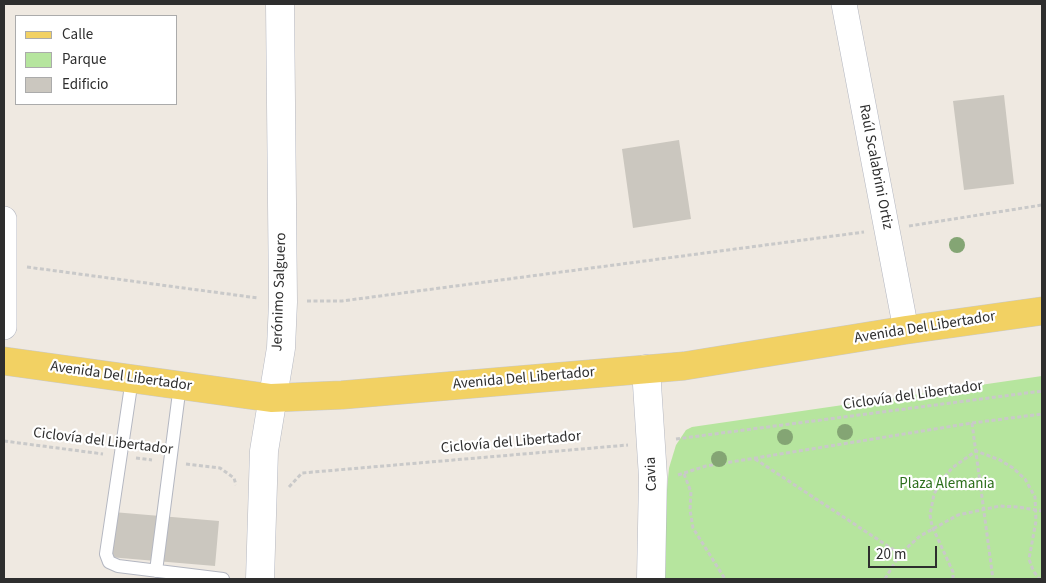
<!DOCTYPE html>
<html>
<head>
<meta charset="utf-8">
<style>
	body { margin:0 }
	#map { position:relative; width:1046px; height:583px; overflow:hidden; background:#efe9e1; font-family:"Source Sans 3",sans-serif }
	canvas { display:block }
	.frame { position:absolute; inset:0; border:5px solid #2e2e2e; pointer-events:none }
	.legend { position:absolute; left:15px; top:15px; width:162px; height:90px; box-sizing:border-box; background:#fff; border:1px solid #ababab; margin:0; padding:6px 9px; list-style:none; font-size:15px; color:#2e2e2e }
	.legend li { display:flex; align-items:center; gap:10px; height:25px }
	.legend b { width:25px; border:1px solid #ababab }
	.scale { position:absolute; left:868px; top:546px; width:69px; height:22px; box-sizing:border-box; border:2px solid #2e2e2e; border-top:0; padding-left:6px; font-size:15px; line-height:18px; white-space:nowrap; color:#2e2e2e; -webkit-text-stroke:4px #fff; paint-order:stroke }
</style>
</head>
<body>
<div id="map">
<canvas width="1046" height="583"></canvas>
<div class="frame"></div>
<ul class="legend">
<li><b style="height:6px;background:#f2d163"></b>Calle</li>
<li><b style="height:14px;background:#b6e59e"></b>Parque</li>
<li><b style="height:14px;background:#cbc7bf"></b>Edificio</li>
</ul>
<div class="scale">20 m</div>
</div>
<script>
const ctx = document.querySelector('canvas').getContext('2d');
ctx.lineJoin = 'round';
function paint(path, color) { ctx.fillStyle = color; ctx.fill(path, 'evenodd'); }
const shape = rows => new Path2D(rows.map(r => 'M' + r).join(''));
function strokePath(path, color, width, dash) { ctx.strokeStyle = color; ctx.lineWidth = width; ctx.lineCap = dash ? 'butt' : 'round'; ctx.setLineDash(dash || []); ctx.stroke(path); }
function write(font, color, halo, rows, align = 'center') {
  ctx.font = font + ' "Source Sans 3",sans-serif'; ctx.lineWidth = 4.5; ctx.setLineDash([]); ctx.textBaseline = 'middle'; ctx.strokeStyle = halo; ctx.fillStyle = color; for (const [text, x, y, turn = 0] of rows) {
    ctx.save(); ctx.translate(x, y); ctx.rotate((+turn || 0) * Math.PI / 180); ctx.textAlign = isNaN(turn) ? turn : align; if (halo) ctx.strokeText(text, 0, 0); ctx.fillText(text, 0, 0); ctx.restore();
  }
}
const green = shape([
	[1042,376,1042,579,665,579,666,501,669,468,676,445,686,430,692,427]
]);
const building = shape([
	[1004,95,1014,184,964,190,953,101],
	[679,140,691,219,633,228,622,149],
	[113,512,219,521,215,566,109,557]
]);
const path = shape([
	[909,226,1042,205],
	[27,267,258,298],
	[307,301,342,301,864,232],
	[972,423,993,579],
	[676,439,1042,391],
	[4,441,103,454],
	[136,458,152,460],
	[755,459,900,554],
	[186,464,220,468,234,478,236,485],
	[684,474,691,492,690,510,693,528,725,579],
	[678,475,706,466,972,423,1042,414],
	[289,487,302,473,628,445],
	[885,579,900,554,920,536,958,515,1000,506,1018,507,1042,511],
	[953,579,953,572,932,526,930,515,934,494,942,480,952,468,976,451,1000,460,1013,468,1025,479,1035,497,1036,521,1029,559,1033,570,1039,579]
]);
const service = shape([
	[132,379,106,554,109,562,118,566,223,579],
	[156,571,180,385]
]);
const minor = shape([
	[844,4,906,330],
	[4,219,4,327]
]);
const tertiary = shape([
	[646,369,653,477,651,579],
	[260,579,264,451,281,348,283,302,280,4]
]);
const primary = shape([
	[4,361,271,398,342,395,684,366,906,330,1042,311]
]);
const trees = [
	[957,245],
	[845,432],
	[785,437],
	[719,459]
];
const streetNames = [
	["Raúl Scalabrini Ortiz",875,167,79],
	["Jerónimo Salguero",280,292,-88],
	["Avenida Del Libertador",925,328,-9],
	["Avenida Del Libertador",121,377,8],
	["Avenida Del Libertador",524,379,-5],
	["Ciclovía del Libertador",913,396,-8],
	["Ciclovía del Libertador",103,442,7],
	["Ciclovía del Libertador",511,443,-5],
	["Cavia",652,474,-92]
];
const parkNames = [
	["Plaza Alemania",947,485]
];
paint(green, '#b6e59e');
paint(building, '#cbc7bf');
strokePath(service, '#b4b7c1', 14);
strokePath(minor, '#b4b7c1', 26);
strokePath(tertiary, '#b4b7c1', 29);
strokePath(primary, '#c9c9c9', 29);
strokePath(path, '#c9c9c9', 3, [4, 2.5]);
strokePath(service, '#fff', 12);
strokePath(minor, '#fff', 25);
strokePath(tertiary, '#fff', 28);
strokePath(primary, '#f2d163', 28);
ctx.fillStyle = '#84a574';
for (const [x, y] of trees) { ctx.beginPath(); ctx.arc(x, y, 8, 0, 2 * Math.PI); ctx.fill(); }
write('15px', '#2e2e2e', '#fff', streetNames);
write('15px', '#2c6e1b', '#fff', parkNames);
</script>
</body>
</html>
